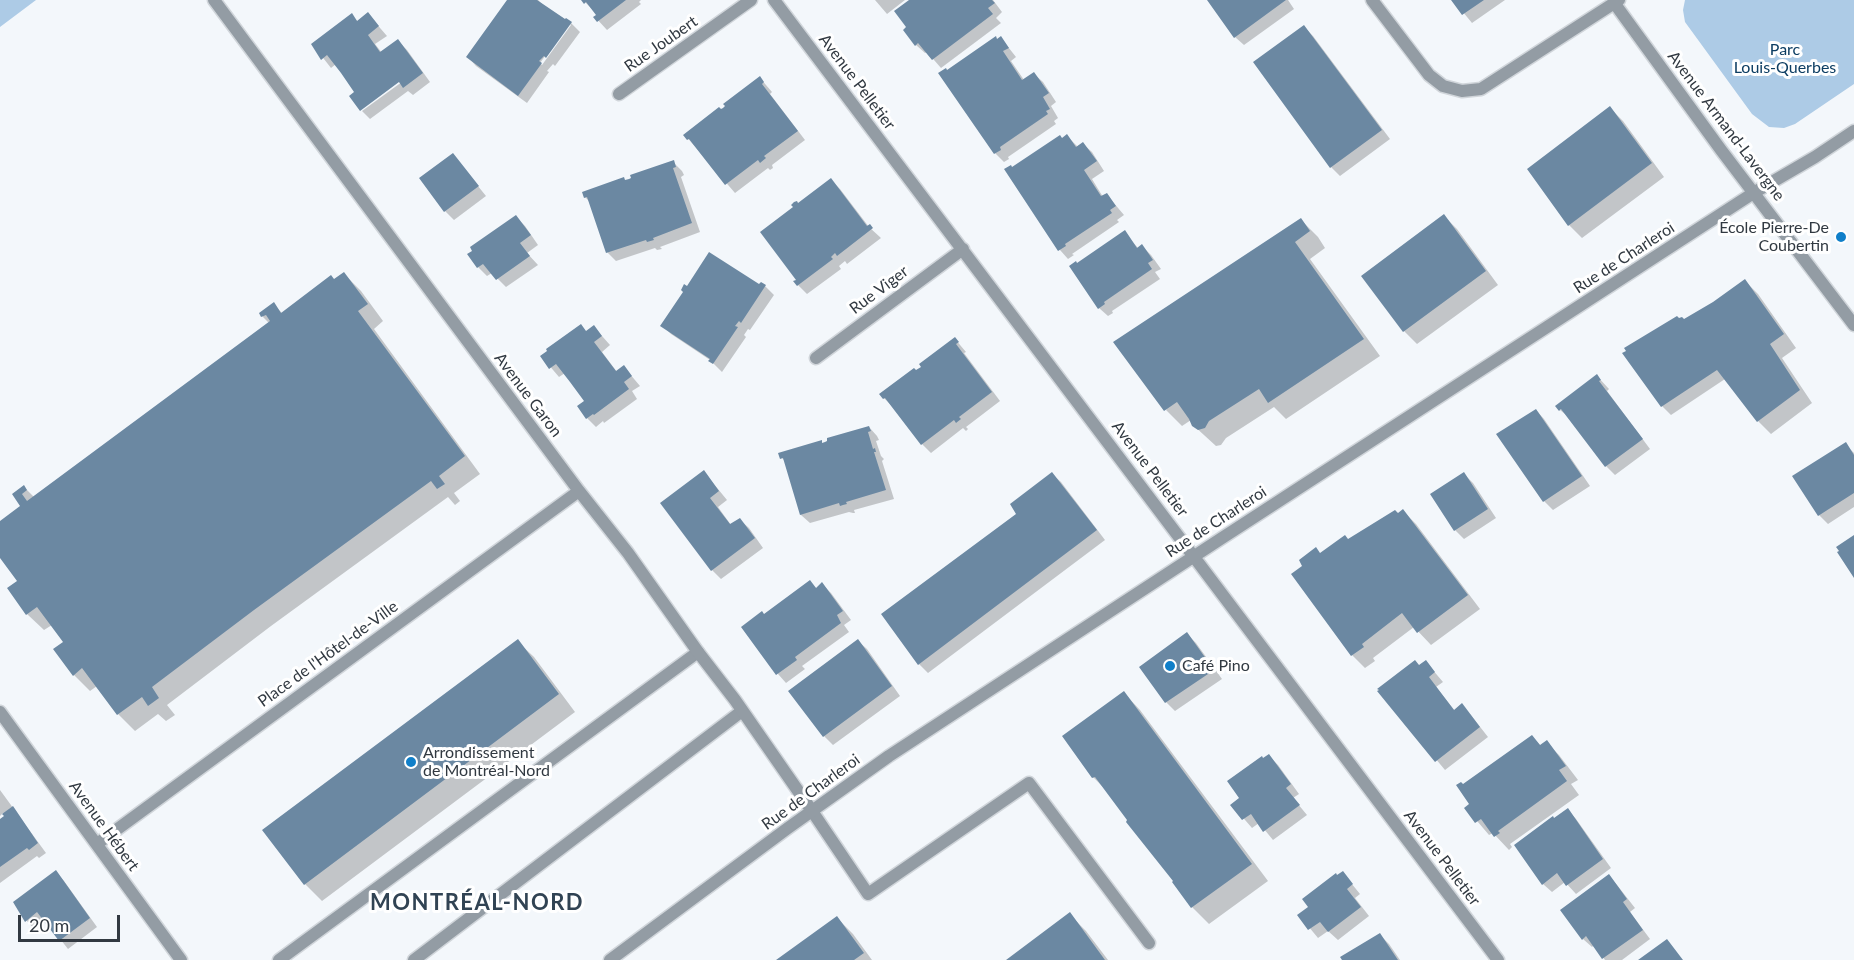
<!DOCTYPE html>
<html>
<head>
<meta charset="utf-8">
<style>
	body { margin:0 }
	#map { position:relative; width:1854px; height:960px; overflow:hidden; background:#f3f7fb; font-family:Lato,sans-serif }
	canvas { display:block }
	.scale { position:absolute; left:18px; top:915px; width:102px; height:27px; box-sizing:border-box; border:3px solid #313941; border-top:0; padding-left:8px; font-size:18px; line-height:21px; white-space:nowrap; color:#313941; -webkit-text-stroke:4px #fff; paint-order:stroke }
</style>
</head>
<body>
<div id="map">
<canvas width="1854" height="960"></canvas>
<div class="scale">20 m</div>
</div>
<script>
const ctx = document.querySelector('canvas').getContext('2d');
ctx.lineJoin = 'round';
function paint(path, color) { ctx.fillStyle = color; ctx.fill(path, 'evenodd'); }
const shape = rows => new Path2D(rows.map(r => 'M' + r).join(''));
function strokePath(path, color, width, dash) { ctx.strokeStyle = color; ctx.lineWidth = width; ctx.lineCap = dash ? 'butt' : 'round'; ctx.setLineDash(dash || []); ctx.stroke(path); }
function write(font, color, halo, rows, align = 'center') {
  ctx.font = font + ' Lato,sans-serif'; ctx.lineWidth = 6; ctx.setLineDash([]); ctx.textBaseline = 'middle'; ctx.strokeStyle = halo; ctx.fillStyle = color; for (const [text, x, y, turn = 0] of rows) {
    ctx.save(); ctx.translate(x, y); ctx.rotate((+turn || 0) * Math.PI / 180); ctx.textAlign = isNaN(turn) ? turn : align; if (halo) ctx.strokeText(text, 0, 0); ctx.fillText(text, 0, 0); ctx.restore();
  }
}
const green = shape([
	[0,0,36,0,0,27],
	[1685,0,1854,0,1854,84,1795,124,1784,128,1769,127,1752,114,1685,22,1683,10]
]);
const shadow = shape([
	[509,0,538,0,544,6,571,23,580,32,555,66,553,64,547,71,549,72,527,103,476,66,468,57],
	[569,23,571,25,542,65,540,63],
	[585,0,641,0,639,2,641,4,607,30,595,17,598,15,584,1],
	[875,0,905,0,887,14],
	[911,0,993,0,1002,12,996,18,1001,23,941,68,927,52,925,53,916,45,909,28],
	[1209,0,1288,0,1294,9,1244,45,1235,37],
	[1453,0,1505,0,1472,23],
	[368,14,387,36,375,44,382,53,398,41,407,50,430,82,413,95,408,91,370,119,362,111,406,79,357,93,336,64,331,68,313,45,352,15,358,22],
	[1304,27,1313,36,1390,139,1340,176,1331,167],
	[1001,38,1016,57,1011,61,1024,80,1034,74,1043,82,1056,102,1051,106,1058,118,1054,121,1056,124,1008,157,1009,159,1004,162,995,153,947,72],
	[760,78,772,92,770,94,805,140,772,165,773,168,770,170,768,168,735,193,685,135,721,111],
	[1610,108,1623,121,1664,177,1582,238,1569,225,1529,170],
	[1067,136,1078,147,1083,144,1092,152,1104,171,1092,179,1103,197,1107,195,1124,215,1117,220,1119,222,1072,254,1074,255,1068,259,1060,250,1006,170,1012,168],
	[453,155,486,196,454,220,445,211,421,178],
	[673,162,682,171,684,175,681,177,700,232,660,247,662,249,657,250,655,248,616,261,607,252,590,202,585,197],
	[831,180,840,189,869,227,881,238,847,264,845,261,839,266,841,269,807,294,798,285,799,205],
	[1444,216,1457,229,1498,285,1417,344,1404,331,1363,276],
	[516,217,525,226,538,245,527,253,538,265,506,287,492,273,487,276,478,267],
	[1301,220,1318,237,1325,248,1310,259,1380,356,1286,419,1274,407,1226,438,1221,445,1216,446,1193,425,1191,420,1182,426,1166,410],
	[1124,232,1138,248,1142,246,1151,255,1161,269,1155,272,1160,279,1112,311,1113,313,1108,316,1099,308,1077,264],
	[344,274,361,291,383,321,374,329,480,474,454,493,460,501,455,505,448,497,271,626,167,705,175,715,166,721,158,714,135,731,118,714,97,686,90,691,74,675,65,642,52,625,44,630,27,614,19,581,0,555,0,523,22,506,14,495,24,487,34,497,269,323,262,316,273,304,282,313],
	[1745,281,1758,294,1796,348,1782,358,1812,403,1771,434,1758,421,1725,379,1671,415,1662,406,1684,321,1714,303],
	[760,286,765,286,774,295,750,330,748,329,744,335,746,337,722,372,710,360,671,334,662,325],
	[594,327,610,345,602,352,617,372,624,367,640,386,632,391,637,399,604,423,603,421,596,427,587,418,586,402,565,373,559,377,542,357],
	[955,339,966,352,964,353,1000,401,966,427,968,429,966,431,963,428,931,453,922,444,893,407,881,395,916,372],
	[1597,376,1609,389,1607,391,1650,449,1615,475,1606,466,1570,418,1560,410],
	[1536,410,1544,419,1590,486,1553,510,1544,501],
	[869,427,877,436,879,440,876,441,881,456,884,459,882,461,894,499,854,510,855,513,853,513,849,512,810,523,801,515,786,462,782,458,821,441,823,444],
	[1845,444,1854,453,1854,507,1828,524,1819,515],
	[704,472,727,500,718,507,731,525,740,520,749,528,763,548,721,579,712,570],
	[1052,474,1061,482,1105,540,928,673,919,664,1018,514],
	[1464,474,1473,483,1496,518,1464,539,1455,530],
	[1403,511,1416,524,1480,609,1431,645,1414,627,1373,658,1375,661,1365,668,1352,655,1321,554],
	[810,582,817,589,822,584,831,593,851,620,844,625,849,632,802,666,805,669,786,683,778,674,743,628,765,616],
	[1187,634,1196,643,1222,679,1175,711,1166,702,1141,667],
	[517,641,534,657,575,712,322,901,305,884,264,830],
	[858,641,867,649,900,696,833,745,824,736,790,691],
	[1426,662,1443,682,1436,687,1455,711,1470,714,1488,737,1445,770,1380,692],
	[1124,693,1140,710,1268,881,1209,924,1192,907,1175,881,1109,793,1093,777],
	[1532,737,1541,746,1546,742,1559,755,1578,780,1571,784,1579,795,1510,844,1512,847,1509,850,1493,833,1489,835,1466,808,1471,804,1463,786],
	[1269,756,1278,765,1299,794,1293,798,1307,815,1273,840,1259,823,1252,828,1232,805,1242,799,1264,760],
	[0,790,46,853,39,858,37,856,0,883,0,820,6,816,3,813,0,816],
	[1568,810,1576,819,1611,868,1576,894,1565,882,1552,892,1543,884,1554,820],
	[56,872,64,881,97,927,68,949,46,921,35,930,27,921,15,903],
	[1343,873,1360,894,1355,898,1369,916,1338,940,1328,931,1318,938,1299,915,1310,907],
	[1609,876,1617,885,1635,908,1630,912,1650,939,1622,960,1605,960,1594,945,1592,947,1583,939],
	[1069,914,1086,931,1108,960,1008,960],
	[837,918,853,934,872,960,778,960],
	[1380,935,1389,944,1400,960,1344,960]
]);
const building = shape([
	[507,0,537,0,565,19,566,18,572,22,546,58,544,56,539,61,542,63,518,96,466,57],
	[581,0,626,0,597,22,593,17,596,15,586,2,584,4],
	[909,0,992,0,995,3,988,8,993,14,932,60,918,43,915,46,903,30,906,27,894,11],
	[1207,0,1286,0,1234,38],
	[1451,0,1484,0,1462,15],
	[368,12,379,26,368,35,380,52,398,39,423,73,403,88,399,82,360,111,349,96,354,92,341,73,327,55,321,60,311,44,352,13,357,21],
	[1304,25,1382,130,1330,168,1253,62],
	[996,36,997,39,1001,36,1009,48,1003,51,1022,80,1034,72,1049,93,1043,97,1050,109,1046,111,1048,114,1000,147,1001,150,994,154,938,73,946,68,947,70],
	[760,76,764,82,762,84,798,131,764,156,766,158,760,163,758,160,725,185,689,139,687,140,683,135,719,107,721,109,723,108,725,106,723,104],
	[1610,106,1652,163,1568,226,1527,169],
	[1067,134,1076,147,1083,142,1097,161,1084,170,1101,196,1107,193,1116,206,1110,210,1112,213,1065,244,1066,246,1058,251,1004,169,1011,165,1012,167,1060,135,1062,138],
	[453,153,479,186,444,212,419,178],
	[674,160,676,167,673,168,692,223,653,238,654,240,647,242,646,240,606,253,587,197,584,198,582,192,624,177,625,180,629,179,631,178,630,175],
	[831,178,867,226,870,224,873,228,837,256,835,253,831,257,833,259,797,286,793,281,796,280,760,232,793,207,791,205,794,202,797,201,798,203],
	[1444,214,1486,271,1403,332,1361,276],
	[516,215,531,235,520,243,530,256,496,280,483,264,477,268,467,254,472,251,470,247],
	[1301,218,1310,231,1295,242,1364,339,1268,403,1259,389,1209,421,1205,428,1198,430,1192,426,1189,419,1177,402,1164,411,1113,342],
	[1125,230,1137,248,1142,244,1153,260,1148,263,1152,269,1104,302,1105,304,1098,309,1069,266,1076,261,1077,263],
	[709,252,759,284,761,282,766,285,741,323,739,321,735,326,738,327,713,364,708,361,710,359,660,326,683,292,681,290,684,284,687,286],
	[344,272,368,304,358,311,465,456,439,476,445,484,437,489,431,481,254,610,152,687,159,698,148,706,142,697,117,715,82,668,73,676,53,649,63,642,37,607,26,615,7,588,17,581,0,558,0,521,20,506,12,494,24,485,27,490,22,494,27,501,270,321,266,315,261,317,259,313,274,302,281,313,331,275,334,279],
	[1745,279,1784,334,1770,344,1800,390,1757,422,1717,370,1661,407,1622,353,1626,351,1624,348,1677,316,1679,318,1682,317,1684,319,1713,302],
	[581,324,586,331,594,325,602,336,594,342,616,371,624,365,632,376,624,382,629,389,594,415,593,414,586,419,577,406,584,401,570,382,556,364,549,369,540,356,547,351,546,349],
	[955,337,959,342,956,344,992,392,959,417,961,419,956,423,954,420,921,445,885,398,883,399,879,394,914,368,916,370,921,367,919,364],
	[1597,374,1601,380,1599,381,1643,439,1605,467,1561,409,1559,411,1555,406],
	[1536,409,1582,476,1543,502,1496,434],
	[869,426,871,431,868,432,873,449,875,448,876,452,874,452,886,490,846,502,847,504,843,505,840,506,839,503,800,515,783,458,780,459,778,453,822,440,822,443,825,442,827,441,827,438],
	[1846,442,1854,455,1854,493,1818,516,1792,476],
	[704,470,719,491,710,498,730,524,740,518,755,538,711,571,660,503],
	[1052,472,1097,530,918,665,881,614,1016,514,1010,504],
	[1464,472,1488,509,1454,531,1430,494],
	[1403,509,1468,595,1417,633,1402,613,1362,644,1364,647,1351,656,1291,574,1302,566,1299,560,1316,547,1320,553,1345,535,1348,539,1395,510,1398,513],
	[1854,535,1854,578,1837,552,1839,551,1836,547],
	[810,580,816,588,822,582,843,611,837,615,841,623,795,657,797,660,776,675,741,627,762,611,764,614],
	[1187,632,1214,670,1165,703,1139,667],
	[518,639,559,694,304,885,262,830],
	[858,639,892,686,823,737,788,691],
	[1415,660,1419,665,1426,660,1435,672,1429,677,1454,710,1462,703,1480,727,1435,762,1377,691,1379,690,1377,689],
	[1124,691,1252,864,1191,908,1172,882,1173,881,1126,822,1127,820,1095,777,1092,778,1062,736],
	[1532,735,1540,745,1547,740,1566,766,1559,770,1567,781,1498,831,1500,833,1494,837,1481,819,1475,823,1464,808,1469,804,1456,785,1461,782,1463,784],
	[1269,754,1291,784,1286,788,1300,805,1263,832,1251,814,1242,820,1230,805,1239,798,1227,781,1262,756,1263,758],
	[13,806,38,843,29,850,27,848,0,867,0,819,4,816,2,814],
	[1568,808,1603,859,1566,886,1557,873,1542,885,1514,845,1553,816,1554,818],
	[56,870,90,918,59,941,37,912,25,922,13,902],
	[1343,871,1353,884,1347,889,1361,907,1328,932,1320,922,1308,930,1297,915,1308,907,1302,899,1336,873,1337,875],
	[1609,874,1627,899,1623,902,1643,930,1602,959,1586,936,1582,940,1560,910],
	[1070,912,1105,960,1006,960],
	[837,916,864,953,854,960,776,960],
	[1380,933,1398,960,1342,960,1340,957],
	[1667,939,1683,960,1638,960]
]);
const lane = shape([
	[812,811,868,894,1029,783,1149,943],
	[279,960,698,652],
	[414,960,742,711]
]);
const street = shape([
	[214,0,579,491,628,553,698,652,735,700,812,811],
	[774,0,1498,960],
	[1372,0,1429,75,1443,86,1462,91,1481,89,1619,0],
	[1615,4,1721,150,1854,325],
	[619,94,751,0],
	[816,358,963,249],
	[0,712,181,960],
	[97,844,579,491],
	[610,960,788,828,889,756,1222,538,1755,192,1815,157,1854,131]
]);
const markers = [
	[1841,237,6,"#107fc9"],
	[1170,666,6,"#107fc9"],
	[411,762,6,"#107fc9"]
];
const streetNames = [
	["Rue Joubert",661,44,-35],
	["Avenue Pelletier",857,82,53],
	["Avenue Armand-Lavergne",1726,126,53],
	["Rue de Charleroi",1624,258,-33],
	["Rue Viger",879,290,-37],
	["Avenue Garon",528,395,53],
	["Avenue Pelletier",1150,469,53],
	["Rue de Charleroi",1216,522,-33],
	["Place de l'Hôtel-de-Ville",328,654,-36],
	["Rue de Charleroi",811,792,-36],
	["Avenue Hébert",104,826,54],
	["Avenue Pelletier",1442,858,53]
];
const parkNames = [
	["Parc",1785,50],
	["Louis-Querbes",1785,68]
];
const poiNames = [
	["École Pierre-De",1829,228,"right"],
	["Coubertin",1829,246,"right"],
	["Café Pino",1182,666],
	["Arrondissement",423,753],
	["de Montréal-Nord",423,771]
];
const districtNames = [
	["MONTRÉAL-NORD",477,903]
];
paint(green, '#adcbe6');
paint(shadow, '#0003');
paint(building, '#6b88a2');
strokePath(lane, '#d0d5da', 15);
strokePath(street, '#d0d5da', 15);
strokePath(lane, '#939ca4', 12);
strokePath(street, '#939ca4', 12);
for (const [x, y, r, color] of markers) { const dot = new Path2D(); dot.arc(x, y, r, 0, 2 * Math.PI); ctx.fillStyle = color; ctx.fill(dot); strokePath(dot, '#fff', 2); }
write('16px', '#313941', '#fff', streetNames);
write('16px', '#0c3d62', '#fff', parkNames);
write('16px', '#313941', '#fff', poiNames, 'left');
ctx.letterSpacing = '1.5px';
write('bold 22px', '#314353', '#fff', districtNames);
ctx.letterSpacing = '0px';
</script>
</body>
</html>
